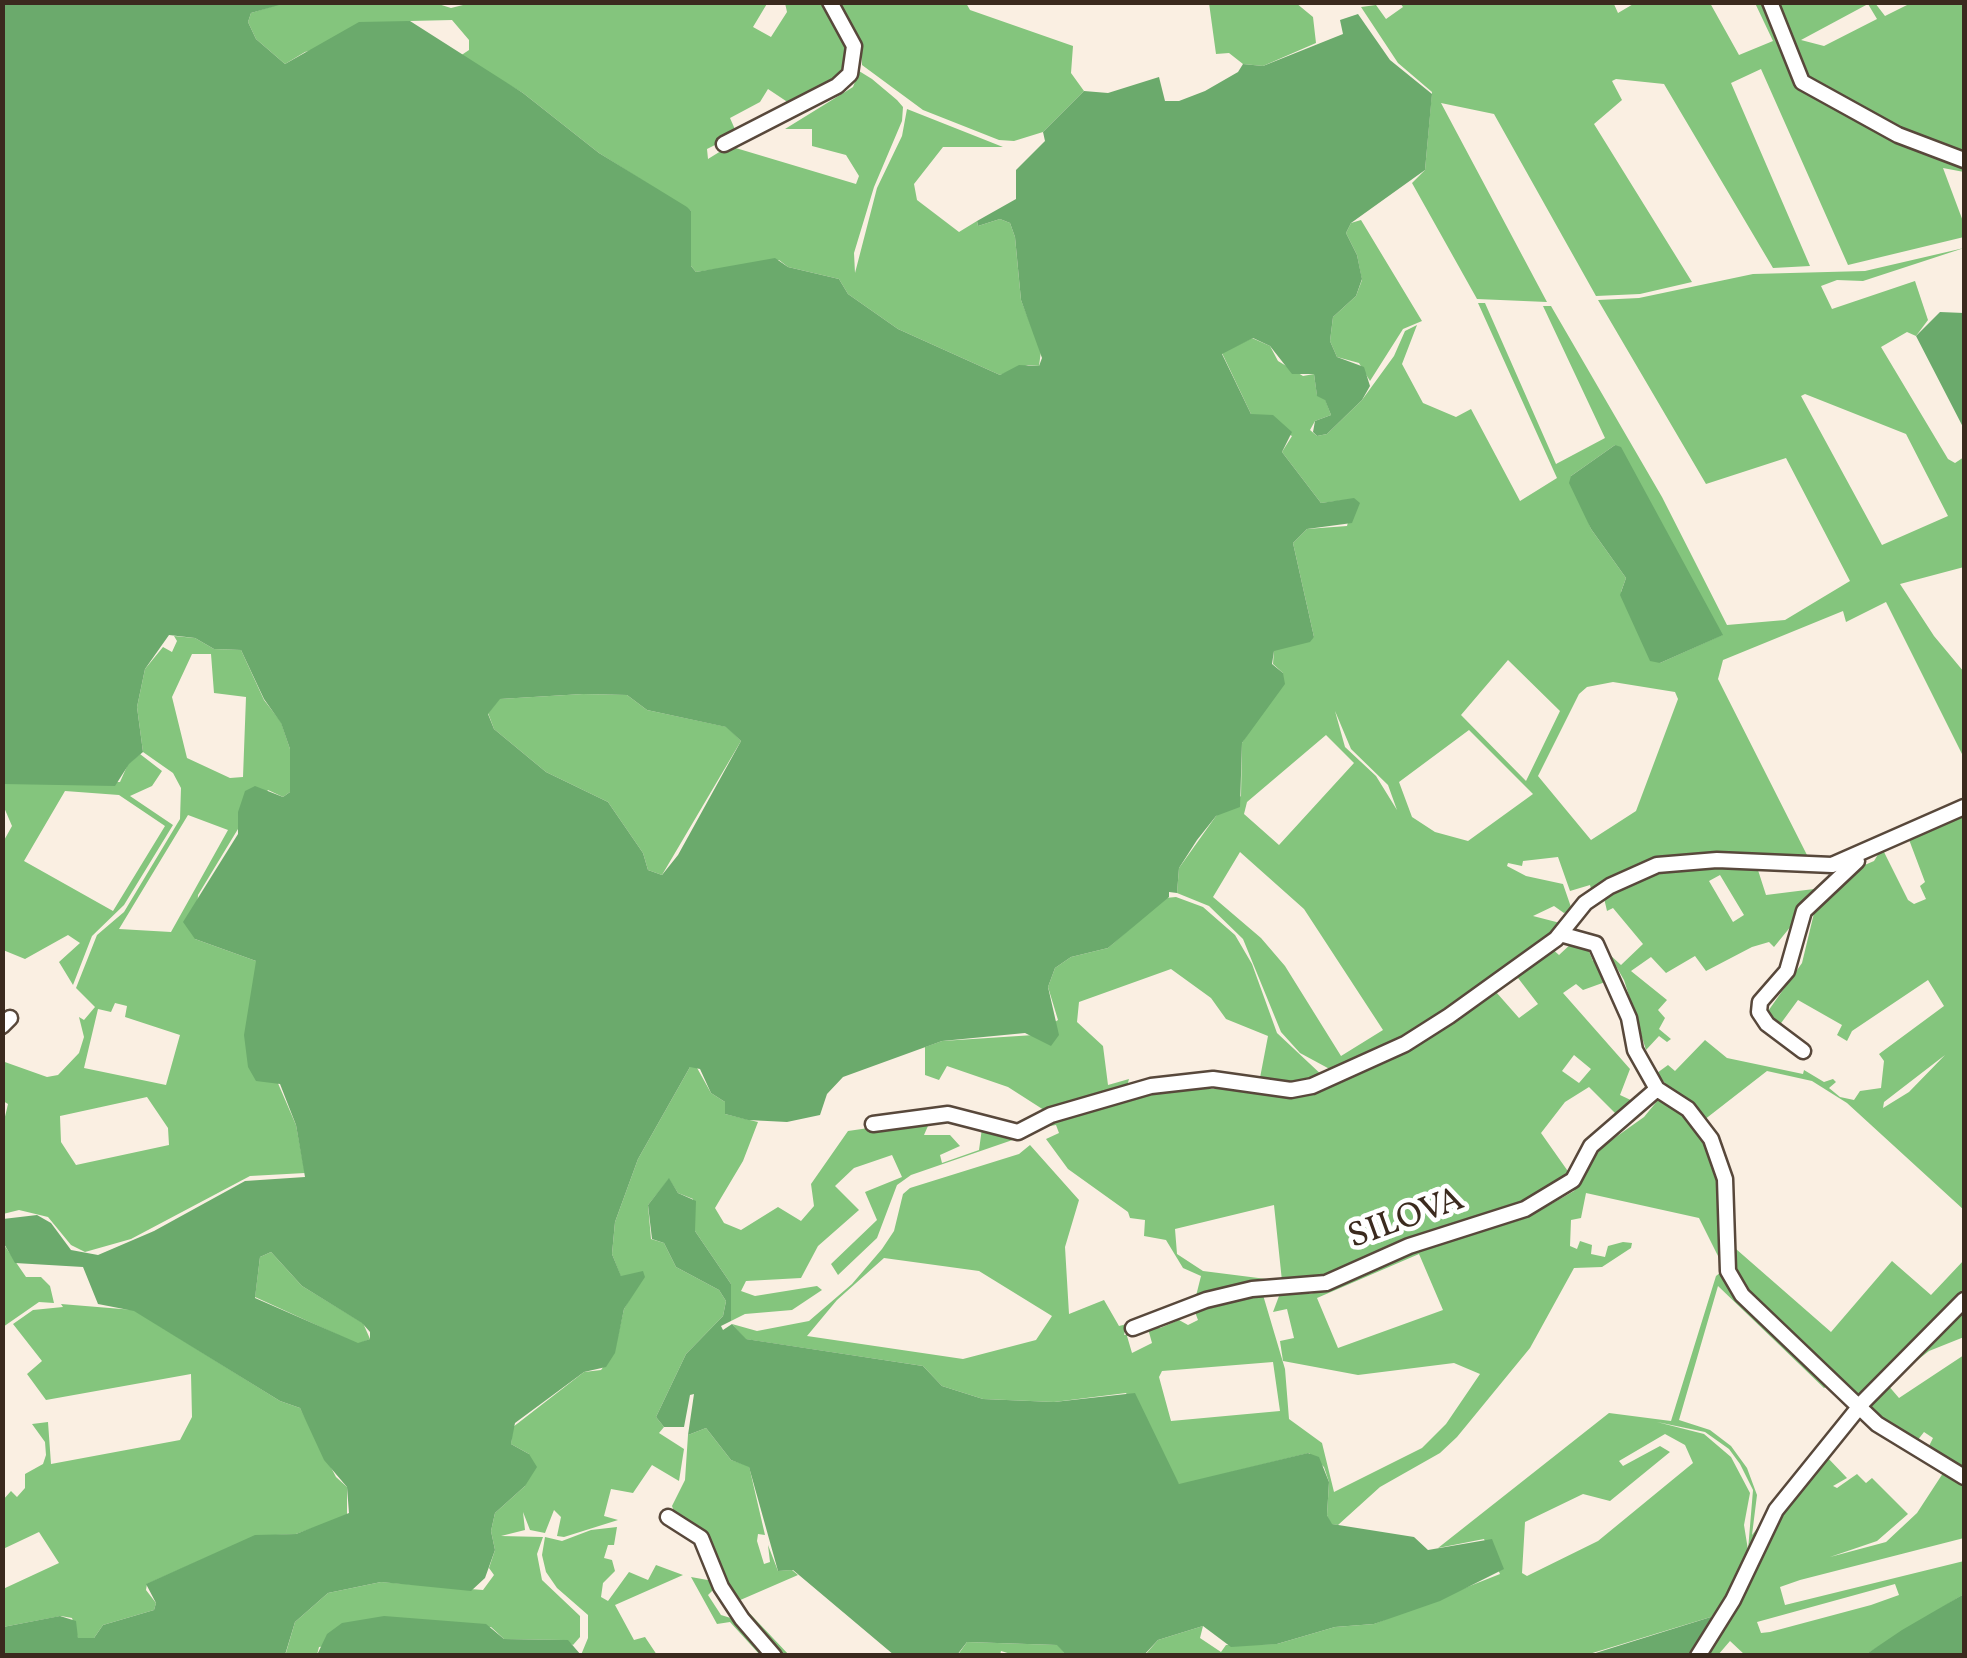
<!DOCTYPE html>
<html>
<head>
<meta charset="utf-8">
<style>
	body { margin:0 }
	#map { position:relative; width:1967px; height:1658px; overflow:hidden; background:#faefe2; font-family:Vollkorn,serif }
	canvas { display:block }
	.frame { position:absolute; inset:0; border:5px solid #3b2a1e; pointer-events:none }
</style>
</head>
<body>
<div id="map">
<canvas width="1967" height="1658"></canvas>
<div class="frame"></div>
</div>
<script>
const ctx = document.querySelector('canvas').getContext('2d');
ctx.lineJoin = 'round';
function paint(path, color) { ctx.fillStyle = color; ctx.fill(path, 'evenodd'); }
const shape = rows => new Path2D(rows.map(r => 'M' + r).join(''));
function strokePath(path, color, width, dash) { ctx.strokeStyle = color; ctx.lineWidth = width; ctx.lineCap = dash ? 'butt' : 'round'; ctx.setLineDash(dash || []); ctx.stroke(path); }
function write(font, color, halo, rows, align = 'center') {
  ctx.font = font + ' Vollkorn,serif'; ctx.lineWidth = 9; ctx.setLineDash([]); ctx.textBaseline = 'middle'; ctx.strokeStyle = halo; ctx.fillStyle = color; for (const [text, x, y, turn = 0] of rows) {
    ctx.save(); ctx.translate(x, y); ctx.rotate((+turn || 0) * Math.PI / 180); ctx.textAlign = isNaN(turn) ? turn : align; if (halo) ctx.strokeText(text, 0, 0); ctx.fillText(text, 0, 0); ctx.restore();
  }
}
const green = shape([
	[286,2,432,2,451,8,475,2,768,2,753,27,771,37,787,12,785,3,827,3,850,43,845,75,789,103,768,89,760,102,730,118,737,134,707,149,708,159,729,146,856,184,859,176,846,155,812,146,812,129,785,129,853,87,859,71,872,79,897,100,903,107,902,121,874,187,854,253,855,273,877,188,902,136,907,109,1003,147,943,147,914,184,917,200,959,232,977,221,978,226,1000,219,1010,223,1015,237,1021,300,1041,351,1039,366,1028,365,1000,375,898,329,848,294,839,279,788,267,779,260,696,272,691,266,691,211,599,153,523,93,460,56,469,50,469,40,452,20,410,21,305,52,285,64,256,39,248,22,251,13],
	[1613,2,1618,13,1635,3,1710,3,1739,55,1773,41,1755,3,1764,3,1795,80,1964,164,1964,172,1943,168,1964,224,1964,237,1848,265,1761,69,1731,83,1810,266,1773,268,1664,84,1616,79,1612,81,1622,100,1594,124,1692,282,1640,294,1596,296,1494,114,1441,103,1547,302,1477,299,1412,183,1425,170,1432,92,1398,63,1361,7,1376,5,1386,19,1403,7,1400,3],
	[839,3,966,3,970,10,1073,46,1071,73,1084,91,1043,132,1014,141,999,140,923,110,862,65,861,48,845,24],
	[1209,3,1296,3,1313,17,1316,43,1263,66,1243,64,1229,53,1216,54],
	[1774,3,1875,3,1885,16,1911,3,1964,3,1964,157,1809,85],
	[1868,4,1877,19,1824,46,1801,40],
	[1361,220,1422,321,1403,329,1370,381,1359,363,1337,357,1330,341,1333,317,1356,296,1362,280,1357,255,1346,233,1351,223],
	[1964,248,1863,281,1837,280,1821,286,1832,309,1915,281,1928,320,1916,336,1907,332,1881,347,1948,459,1955,463,1964,457,1964,567,1900,584,1934,636,1964,672,1964,758,1886,602,1846,622,1843,611,1723,660,1718,679,1808,857,1828,859,1859,846,1862,851,1842,859,1656,862,1592,893,1590,885,1570,891,1558,857,1523,861,1522,866,1508,863,1507,866,1526,876,1563,884,1572,910,1564,913,1554,906,1533,916,1564,924,1440,1019,1337,1073,1300,1053,1281,1032,1243,939,1209,906,1177,893,1179,868,1216,816,1241,796,1242,743,1283,673,1273,664,1274,650,1314,637,1293,543,1307,529,1347,526,1354,499,1321,503,1282,452,1292,436,1251,414,1222,353,1252,338,1270,346,1278,361,1303,376,1314,374,1317,395,1325,399,1331,415,1315,421,1310,430,1317,436,1327,434,1362,400,1394,356,1405,331,1417,325,1402,364,1423,403,1456,417,1471,409,1520,501,1557,478,1478,303,1485,303,1556,464,1605,438,1543,306,1551,306,1662,497,1727,625,1785,620,1850,581,1786,458,1706,484,1598,300,1639,298,1753,274,1865,271],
	[1805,394,1906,434,1948,516,1882,545,1801,396],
	[1615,445,1722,635,1660,663,1621,592,1626,578,1591,529,1571,476],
	[1508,660,1560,711,1526,781,1461,715],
	[1613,682,1675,692,1678,699,1636,811,1591,840,1538,776,1579,694,1587,687],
	[1335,711,1351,749,1388,785,1397,810,1376,776,1345,747],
	[1469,730,1533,794,1468,841,1435,832,1412,817,1399,782],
	[1326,735,1354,763,1279,845,1244,814,1247,802],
	[1240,852,1304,909,1383,1030,1341,1056,1285,966,1261,938,1213,897],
	[174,636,195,638,214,649,241,650,264,700,281,722,290,749,290,792,283,797,268,790,241,824,198,895,195,939,256,961,277,1081,296,1125,305,1173,250,1176,131,1239,85,1252,71,1245,48,1217,19,1210,3,1214,3,1125,8,1104,3,1101,2,1061,47,1077,58,1075,79,1053,84,1037,79,1017,84,1020,95,1007,76,988,97,935,124,912,180,819,181,788,173,773,143,752,137,707,145,669,163,647,172,652,177,641],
	[192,654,211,654,214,693,246,697,243,777,230,778,187,758,172,697],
	[188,815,228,830,171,932,119,929],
	[115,1003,127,1006,125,1017,180,1035,166,1085,84,1068,98,1009,111,1012],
	[147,1097,168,1128,169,1145,76,1165,61,1142,60,1116],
	[583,694,627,695,647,710,727,727,741,741,662,875,648,870,643,853,608,802,546,772,494,729,488,713,499,699],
	[140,754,162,771,152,786,130,796,173,825,124,905,92,936,73,985,59,962,80,943,68,935,25,959,3,950,2,844,12,826,3,805,3,784,120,782,128,764],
	[65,791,119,795,165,826,113,911,24,861],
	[1964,811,1964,1210,1847,1103,1812,1081,1767,1071,1704,1120,1720,1144,1734,1191,1736,1249,1831,1332,1892,1261,1931,1295,1964,1260,1964,1295,1861,1397,1736,1280,1720,1154,1657,1073,1668,1065,1675,1071,1705,1040,1727,1058,1803,1074,1804,1070,1824,1082,1833,1079,1836,1082,1829,1088,1840,1097,1854,1100,1860,1091,1881,1088,1884,1061,1879,1054,1944,1006,1928,980,1852,1031,1847,1041,1837,1035,1842,1025,1798,1000,1776,1030,1766,1014,1802,963,1815,909,1860,867,1874,861,1882,848,1908,900,1914,904,1926,899,1920,886,1925,882,1908,837],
	[1945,1055,1909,1092,1883,1108,1884,1102],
	[1661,867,1757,867,1766,895,1822,888,1774,947,1769,942,1752,947,1706,971,1695,956,1666,973,1651,957,1631,971,1667,1000,1658,1010,1665,1018,1659,1029,1671,1039,1667,1042,1659,1036,1646,1050,1624,980,1609,954,1621,965,1643,944,1613,908,1607,911,1604,898,1605,891],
	[1720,875,1744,915,1733,922,1709,881],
	[1176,897,1203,907,1235,935,1252,964,1277,1033,1325,1078,1296,1087,1259,1083,1268,1036,1226,1019,1211,998,1171,969,1079,1002,1077,1022,1103,1046,1108,1085,1129,1079,1126,1090,1047,1112,1008,1087,947,1066,939,1080,925,1075,925,1047,942,1041,1034,1035,1058,1020,1048,987,1055,968,1071,957,1108,948,1165,898],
	[1573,942,1587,947,1593,961,1600,959,1608,981,1583,990,1576,984,1563,993,1630,1069,1620,1095,1637,1103,1618,1116,1589,1087,1565,1102,1541,1133,1572,1177,1544,1197,1328,1279,1195,1300,1201,1276,1183,1268,1166,1240,1144,1236,1145,1220,1130,1218,1128,1212,1068,1169,1046,1139,1059,1133,1056,1125,1044,1127,1059,1120,1160,1089,1214,1089,1235,1082,1266,1090,1346,1077,1550,947,1559,955],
	[1518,978,1538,1004,1519,1018,1496,992],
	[1574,1055,1591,1069,1579,1083,1562,1071],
	[1274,1205,1282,1281,1203,1271,1177,1254,1175,1229],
	[696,1066,711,1093,725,1102,725,1114,758,1122,743,1161,715,1208,724,1223,741,1230,778,1207,801,1221,814,1206,811,1184,848,1131,931,1119,924,1135,950,1135,960,1146,940,1155,942,1163,979,1150,982,1128,1027,1135,911,1175,897,1185,877,1238,838,1275,831,1264,877,1220,865,1192,902,1177,892,1155,854,1168,835,1186,859,1210,818,1246,801,1278,746,1281,741,1291,755,1296,817,1286,822,1290,792,1310,745,1314,731,1321,731,1284,695,1231,693,1199,678,1193,669,1179,648,1205,651,1239,664,1243,676,1267,719,1290,726,1301,723,1316,686,1354,656,1417,664,1427,659,1433,684,1449,679,1481,652,1465,633,1493,611,1489,604,1516,618,1520,564,1537,557,1536,561,1517,554,1510,545,1533,530,1530,523,1512,525,1530,501,1536,543,1537,537,1554,542,1580,580,1616,580,1637,573,1645,563,1640,504,1639,491,1627,319,1647,317,1655,285,1656,295,1622,328,1593,381,1582,483,1590,494,1575,489,1568,495,1550,491,1531,495,1513,525,1486,529,1454,511,1444,513,1427,584,1372,601,1370,614,1353,624,1309,639,1282,621,1277,612,1254,615,1222,638,1159,690,1067],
	[1663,1094,1692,1116,1722,1173,1724,1268,1699,1218,1586,1193,1581,1218,1571,1220,1570,1246,1577,1249,1580,1241,1592,1245,1591,1254,1605,1257,1608,1246,1623,1242,1632,1243,1631,1248,1602,1267,1574,1268,1530,1348,1457,1437,1440,1453,1380,1487,1338,1525,1331,1524,1327,1515,1329,1482,1324,1467,1309,1453,1179,1485,1126,1393,1054,1402,983,1399,942,1386,923,1366,745,1339,732,1324,757,1331,809,1321,852,1284,882,1249,894,1231,903,1194,910,1188,1019,1154,1030,1145,1079,1200,1065,1247,1069,1314,1104,1300,1119,1326,1127,1324,1124,1335,1138,1332,1127,1336,1132,1353,1152,1343,1147,1325,1154,1323,1160,1328,1179,1320,1188,1325,1198,1320,1195,1312,1263,1295,1285,1369,1289,1419,1322,1443,1334,1492,1422,1448,1446,1424,1480,1374,1454,1363,1358,1375,1283,1361,1280,1341,1294,1338,1287,1309,1273,1312,1279,1296,1270,1292,1310,1294,1337,1287,1419,1249,1520,1220,1546,1207,1574,1191,1599,1149,1644,1117],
	[1419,1254,1443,1310,1338,1348,1317,1298],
	[884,1258,979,1271,1052,1316,1036,1340,963,1359,807,1336,837,1300],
	[1273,1362,1280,1411,1171,1421,1159,1377,1162,1371],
	[2,1242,26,1277,41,1277,50,1286,54,1303,39,1302,3,1327],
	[271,1252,302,1286,363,1323,370,1339,358,1344,255,1297,260,1257],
	[1721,1272,1855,1406,1787,1488,1717,1619,1714,1616,1586,1655,1144,1656,1158,1640,1203,1626,1200,1638,1221,1652,1226,1645,1277,1644,1335,1627,1374,1624,1500,1574,1484,1539,1438,1548,1609,1413,1671,1421,1716,1276],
	[1718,1286,1824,1388,1832,1384,1851,1407,1752,1535,1757,1495,1747,1468,1731,1446,1710,1430,1679,1420],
	[1657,1422,1705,1432,1729,1449,1740,1464,1753,1490,1748,1550,1744,1525,1750,1493,1731,1457,1704,1434],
	[1665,1434,1685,1445,1693,1463,1598,1541,1527,1576,1522,1573,1525,1522,1583,1494,1610,1501,1670,1452,1660,1446,1623,1466,1619,1461],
	[61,1304,134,1310,280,1401,300,1408,336,1477,347,1487,347,1516,296,1534,255,1536,147,1584,146,1590,156,1603,154,1610,103,1625,94,1638,78,1638,72,1618,61,1616,3,1627,3,1589,59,1563,39,1532,3,1549,3,1500,11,1491,17,1497,25,1488,25,1474,43,1464,46,1455,45,1442,32,1424,48,1422,51,1464,180,1440,192,1417,191,1374,46,1400,27,1374,42,1361,13,1324,33,1310,63,1307],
	[1964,1307,1964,1337,1929,1351,1887,1384,1899,1398,1964,1355,1964,1471,1928,1448,1933,1438,1924,1432,1917,1441,1901,1433,1874,1415,1869,1405,1900,1368],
	[706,1428,731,1460,749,1466,765,1535,758,1534,757,1541,764,1564,770,1562,768,1545,778,1571,792,1570,798,1575,738,1601,789,1655,776,1655,740,1615,701,1531,675,1514,672,1506,685,1480,688,1435],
	[1826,1456,1847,1478,1833,1486,1837,1488,1857,1474,1866,1483,1872,1478,1908,1514,1877,1541,1830,1557,1886,1542,1917,1513,1947,1467,1964,1480,1964,1538,1800,1580,1780,1587,1785,1605,1964,1561,1964,1594,1865,1655,1745,1655,1730,1641,1718,1655,1704,1656,1780,1514],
	[1895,1584,1899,1595,1871,1605,1770,1632,1761,1633,1757,1622],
	[617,1527,614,1545,608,1545,604,1558,612,1560,615,1571,603,1583,601,1597,608,1601,629,1572,648,1580,656,1565,683,1575,615,1605,634,1640,645,1637,657,1655,581,1655,588,1638,588,1615,557,1588,546,1572,542,1555,545,1537,562,1541,591,1530],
	[691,1577,713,1581,718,1585,708,1595,721,1615,737,1620,770,1655,760,1655,730,1622,717,1624],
	[967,1642,1058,1645,1066,1655,1014,1655,1001,1651,1000,1655,957,1656]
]);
const forest = shape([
	[3,2,286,3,251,13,248,22,256,39,285,64,359,22,410,21,523,93,599,153,687,207,691,211,691,266,696,272,775,258,788,267,839,279,848,294,898,329,1000,375,1019,365,1039,366,1042,358,1021,300,1015,237,1010,223,1000,219,978,226,977,221,1016,199,1016,170,1045,141,1043,132,1084,91,1108,93,1159,77,1165,101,1179,101,1205,91,1238,72,1243,64,1263,66,1343,34,1340,20,1358,14,1390,60,1432,94,1425,170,1351,223,1346,233,1357,255,1362,279,1356,296,1333,317,1330,341,1337,357,1364,367,1370,386,1362,400,1327,434,1317,436,1313,432,1315,421,1331,415,1325,400,1317,396,1314,374,1292,374,1270,346,1253,338,1222,354,1251,414,1273,415,1292,432,1282,452,1321,503,1354,498,1360,503,1352,523,1307,529,1293,543,1314,637,1310,642,1274,651,1272,664,1283,673,1285,684,1242,743,1240,807,1216,816,1197,840,1179,868,1177,893,1169,892,1169,897,1108,948,1071,957,1055,968,1048,987,1059,1035,1051,1046,1025,1033,942,1041,843,1077,827,1094,820,1115,787,1122,748,1120,725,1114,725,1102,711,1093,700,1069,690,1067,638,1159,615,1222,612,1254,621,1276,643,1271,645,1277,624,1309,615,1353,606,1367,584,1372,515,1423,511,1444,529,1454,537,1467,525,1486,495,1513,491,1531,495,1550,485,1578,471,1591,381,1582,328,1593,295,1622,285,1655,3,1655,3,1627,60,1616,76,1621,78,1638,94,1638,103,1625,154,1610,156,1603,146,1584,255,1535,296,1534,349,1513,347,1487,324,1460,300,1408,280,1401,134,1311,98,1304,83,1267,15,1263,3,1242,3,1219,37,1215,51,1223,71,1250,98,1255,154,1231,245,1181,305,1177,296,1125,280,1084,256,1081,248,1067,244,1035,256,961,195,939,183,922,238,834,238,812,245,791,255,786,283,797,290,792,290,749,281,723,264,699,241,650,214,649,195,638,169,635,145,669,137,707,143,752,129,764,115,786,3,784],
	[583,694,627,695,647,710,726,727,741,741,678,855,662,875,648,870,643,853,608,802,546,772,494,729,488,714,500,699],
	[271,1252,302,1286,362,1323,370,1332,370,1339,358,1343,255,1298,260,1257],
	[1940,312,1964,313,1964,429,1916,336],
	[1615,445,1621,447,1723,635,1660,663,1650,661,1620,595,1626,578,1591,529,1569,483,1571,476],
	[669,1178,678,1193,696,1201,695,1231,731,1284,731,1321,721,1326,723,1330,732,1324,746,1339,923,1366,942,1386,983,1399,1054,1402,1135,1393,1179,1484,1308,1453,1319,1457,1329,1482,1327,1515,1332,1524,1414,1537,1428,1550,1492,1539,1504,1569,1440,1601,1374,1624,1335,1627,1277,1644,1231,1647,1203,1626,1158,1640,1144,1655,1066,1655,1057,1645,967,1642,957,1655,894,1655,793,1570,778,1571,749,1467,731,1460,706,1428,688,1435,694,1394,690,1395,684,1427,664,1427,656,1417,686,1354,723,1316,726,1301,719,1290,676,1267,664,1243,652,1239,648,1205],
	[1964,1594,1964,1655,1865,1655,1902,1630],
	[384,1616,486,1624,504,1639,568,1640,581,1655,317,1655,327,1634,342,1623],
	[1714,1616,1717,1619,1694,1655,1586,1656]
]);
const minor = shape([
	[1770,2,1802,82,1898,135,1964,160],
	[724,144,837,86,850,74,854,46,830,2],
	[1560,934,1596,944,1629,1018,1635,1050,1657,1089,1688,1109,1711,1139,1725,1179,1728,1271,1742,1295,1877,1424,1964,1477],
	[2,1026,10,1018],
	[1803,1051,1767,1024,1759,1012,1760,1002,1787,971,1804,911,1857,861],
	[873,1124,948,1114,1018,1132,1051,1115,1151,1086,1213,1079,1291,1090,1312,1086,1405,1044,1449,1016,1556,939,1585,903,1610,886,1657,865,1717,860,1832,865,1964,807],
	[1133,1328,1206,1300,1252,1289,1326,1283,1409,1246,1525,1209,1573,1180,1591,1146,1657,1089],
	[668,1517,701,1538,721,1587,742,1619,774,1656],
	[1698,1656,1733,1600,1776,1510,1864,1401,1964,1300]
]);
const streetNames = [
	["SILOVA",1407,1221,-20]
];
paint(green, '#84c57d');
paint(forest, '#6baa6c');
strokePath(minor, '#58483b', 19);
strokePath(minor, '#fff', 14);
write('35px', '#3b2a1e', '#fff', streetNames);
</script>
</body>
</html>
